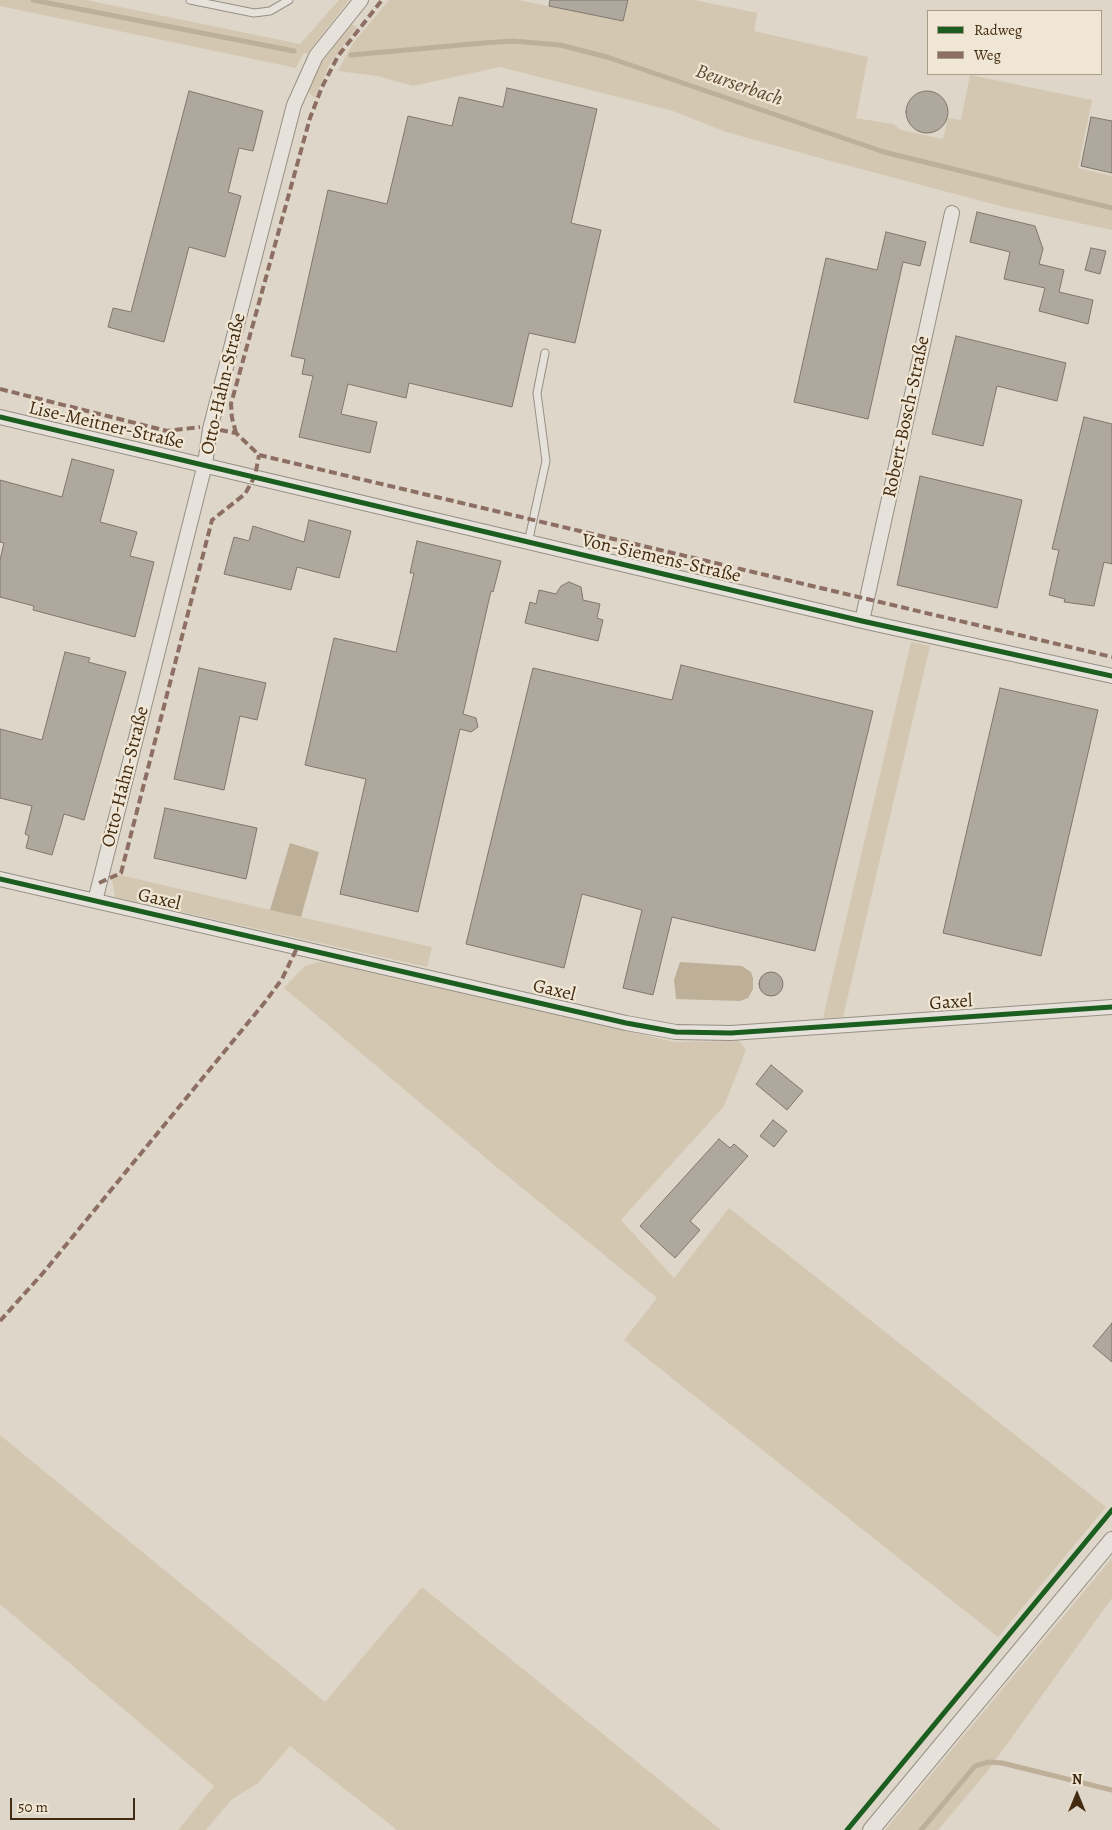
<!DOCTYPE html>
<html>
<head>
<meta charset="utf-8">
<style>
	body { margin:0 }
	#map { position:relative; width:1112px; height:1830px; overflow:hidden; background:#ded6c8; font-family:Alegreya,serif }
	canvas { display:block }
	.legend { position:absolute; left:927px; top:10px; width:175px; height:65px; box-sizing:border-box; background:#f0e6d5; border:1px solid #aa9b86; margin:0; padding:6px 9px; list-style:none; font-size:15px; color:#422b10 }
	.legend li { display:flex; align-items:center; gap:10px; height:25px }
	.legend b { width:25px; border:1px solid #aa9b86 }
	.north { position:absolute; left:1052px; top:1770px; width:50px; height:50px; -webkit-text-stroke:4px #f0e6d5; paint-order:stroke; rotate:0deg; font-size:14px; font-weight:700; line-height:20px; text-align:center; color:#422b10 }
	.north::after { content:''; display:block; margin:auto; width:18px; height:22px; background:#422b10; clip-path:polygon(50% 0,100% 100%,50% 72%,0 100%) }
	.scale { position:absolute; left:10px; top:1798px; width:125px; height:22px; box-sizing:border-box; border:2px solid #422b10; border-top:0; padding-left:6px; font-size:15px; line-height:18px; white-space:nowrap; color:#422b10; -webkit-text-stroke:4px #f0e6d5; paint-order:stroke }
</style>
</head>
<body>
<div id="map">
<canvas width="1112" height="1830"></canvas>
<ul class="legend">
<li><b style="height:6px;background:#1b5e20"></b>Radweg</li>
<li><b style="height:6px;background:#8d6e63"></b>Weg</li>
</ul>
<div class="north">N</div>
<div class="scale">50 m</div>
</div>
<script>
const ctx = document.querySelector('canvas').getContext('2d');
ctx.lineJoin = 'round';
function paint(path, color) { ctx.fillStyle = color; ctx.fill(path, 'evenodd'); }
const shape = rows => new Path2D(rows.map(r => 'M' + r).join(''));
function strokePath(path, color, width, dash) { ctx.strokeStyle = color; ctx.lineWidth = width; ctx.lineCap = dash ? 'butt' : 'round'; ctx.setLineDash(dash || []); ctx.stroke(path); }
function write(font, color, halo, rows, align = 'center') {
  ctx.font = font + ' Alegreya,serif'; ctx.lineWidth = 4.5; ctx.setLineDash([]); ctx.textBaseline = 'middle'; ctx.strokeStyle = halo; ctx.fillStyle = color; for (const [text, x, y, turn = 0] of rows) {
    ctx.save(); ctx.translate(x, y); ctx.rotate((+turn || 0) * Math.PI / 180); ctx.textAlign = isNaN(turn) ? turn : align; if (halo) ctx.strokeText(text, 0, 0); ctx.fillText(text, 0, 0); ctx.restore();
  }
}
const green = shape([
	[0,0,86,0,300,44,339,0,349,0,307,54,304,53,296,68,0,6],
	[389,0,518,0,623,21,628,0,694,0,757,13,754,31,868,57,856,118,893,124,901,130,943,139,948,118,961,120,970,75,1092,100,1078,168,1112,176,1112,230,1004,207,831,161,726,132,673,111,500,67,413,86,378,76,338,71,353,43],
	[351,24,357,27,329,65,315,98,308,92,311,82,325,57],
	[911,642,930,646,843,1017,823,1018],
	[111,873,270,910,432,947,427,967,115,897],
	[322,961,675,1042,739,1041,746,1050,724,1106,621,1220,674,1278,729,1208,1106,1507,998,1637,624,1340,657,1298,494,1165,284,988,305,966],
	[0,1435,325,1702,422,1587,721,1830,397,1830,290,1746,258,1783,231,1800,206,1830,178,1830,214,1786,0,1604],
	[1112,1558,1112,1598,987,1772,938,1830,885,1830]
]);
const water = shape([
	[290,843,319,852,301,917,270,910],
	[680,962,742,966,751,972,753,978,753,989,748,998,740,1001,676,999,674,980]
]);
const stream = shape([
	[33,0,294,51],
	[351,55,483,43,513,41,560,45,607,57,884,152,1112,208],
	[921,1830,975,1766,989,1762,1002,1763,1112,1790]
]);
const building = shape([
	[550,0,628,0,623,21,549,6,550,0],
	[507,88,597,109,571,223,601,230,575,343,529,333,512,407,409,383,406,398,348,384,341,414,377,422,370,453,299,437,313,376,302,374,305,359,291,356,328,190,387,204,408,116,452,126,459,97,503,107,507,88],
	[189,91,263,111,253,151,239,148,228,192,241,196,225,257,189,247,164,342,108,327,113,308,131,312,189,91],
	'906 112a21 21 0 1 1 42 0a21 21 0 1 1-42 0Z',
	[1091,117,1112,121,1112,173,1081,166,1091,117],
	[977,212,1035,226,1043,249,1039,264,1064,270,1059,292,1093,300,1088,324,1039,311,1045,288,1004,279,1010,252,970,242,977,212],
	[886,232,926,242,920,266,903,262,868,419,794,402,826,258,877,270,886,232],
	[1091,248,1106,251,1100,274,1085,270,1091,248],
	[956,336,1066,363,1057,401,997,386,983,446,932,434,956,336],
	[1084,417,1112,424,1112,564,1104,562,1094,606,1064,602,1065,599,1049,595,1059,550,1052,549,1084,417],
	[72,459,114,470,100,522,137,532,130,556,154,562,135,637,33,610,34,606,0,597,0,560,4,543,0,542,0,480,62,497,72,459],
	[920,476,1022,500,997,608,897,585,920,476],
	[309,520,351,531,339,578,297,567,291,590,224,574,234,537,249,541,253,526,304,542,309,520],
	[417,541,501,561,493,592,491,591,463,714,476,718,478,727,471,732,460,729,418,912,340,894,366,779,305,765,334,638,396,652,414,573,410,573,417,541],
	[569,582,581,587,583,600,600,604,597,618,603,620,598,641,525,623,530,602,536,604,539,590,556,594,561,586,569,582],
	[65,652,90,658,88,662,126,672,84,820,64,814,52,855,26,848,29,836,25,834,32,806,0,798,0,729,42,740,65,652],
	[681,665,873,711,815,951,672,917,653,995,623,988,642,910,582,894,564,968,466,944,533,668,672,700,681,665],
	[199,668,266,683,257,720,240,716,224,790,174,779,199,668],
	[1000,688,1098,710,1041,956,943,933,1000,688],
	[165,808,257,828,246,879,154,858,165,808],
	'759 984a12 12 0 1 1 24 0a12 12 0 1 1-24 0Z',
	[771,1065,803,1091,787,1110,756,1084,771,1065],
	[773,1120,787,1131,774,1147,760,1136,773,1120],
	[719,1139,730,1148,734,1144,748,1156,690,1221,700,1230,675,1258,640,1226,719,1139],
	[1112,1323,1112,1362,1093,1346,1112,1323]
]);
const service = shape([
	[190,0,254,13,270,11,289,0],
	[528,543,546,461,537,393,545,353]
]);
const minor = shape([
	[0,417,862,621,1112,676],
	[862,621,952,213],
	[0,879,626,1023,676,1032,731,1033,1112,1007],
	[95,901,205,464,210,429,294,105,316,56,361,0]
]);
const tertiary = shape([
	[871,1830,1112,1540]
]);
const quiet = shape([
	[0,389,167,431,200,427],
	[220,430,236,433,259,455,1112,657],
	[236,433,232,418,231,404,310,118,322,87,338,56,382,0],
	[99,883,121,873,212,520,245,494,255,476,259,455],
	[0,1321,43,1273,265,1002,282,979,297,948]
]);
const cycleway = shape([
	[0,417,862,621,1112,676],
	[0,879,626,1023,676,1032,731,1033,1112,1007],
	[847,1830,1112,1510]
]);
const streetNames = [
	["Otto-Hahn-Straße",224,384,-77],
	["Robert-Bosch-Straße",907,417,-78],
	["Lise-Meitner-Straße",106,426,13],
	["Von-Siemens-Straße",661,559,13],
	["Otto-Hahn-Straße",126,777,-76],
	["Gaxel",159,900,13],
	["Gaxel",554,991,13],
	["Gaxel",951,1003,-4]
];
const waterNames = [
	["Beurserbach",739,86,19]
];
paint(green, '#d4c7b2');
paint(water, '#beaf98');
strokePath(stream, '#beaf98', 5);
paint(building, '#afa89d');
strokePath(building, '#7f776c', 1);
strokePath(service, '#968f84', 9);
strokePath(minor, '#968f84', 16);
strokePath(tertiary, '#968f84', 18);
strokePath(service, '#e6e2db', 7);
strokePath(minor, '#e6e2db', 14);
strokePath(tertiary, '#e6e2db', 16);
strokePath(quiet, '#8d6e63', 4, [8, 4]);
strokePath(cycleway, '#1b5e20', 5);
write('19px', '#422b10', '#f0e6d5', streetNames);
write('italic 20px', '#5e482d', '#f0e6d5', waterNames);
</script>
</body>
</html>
